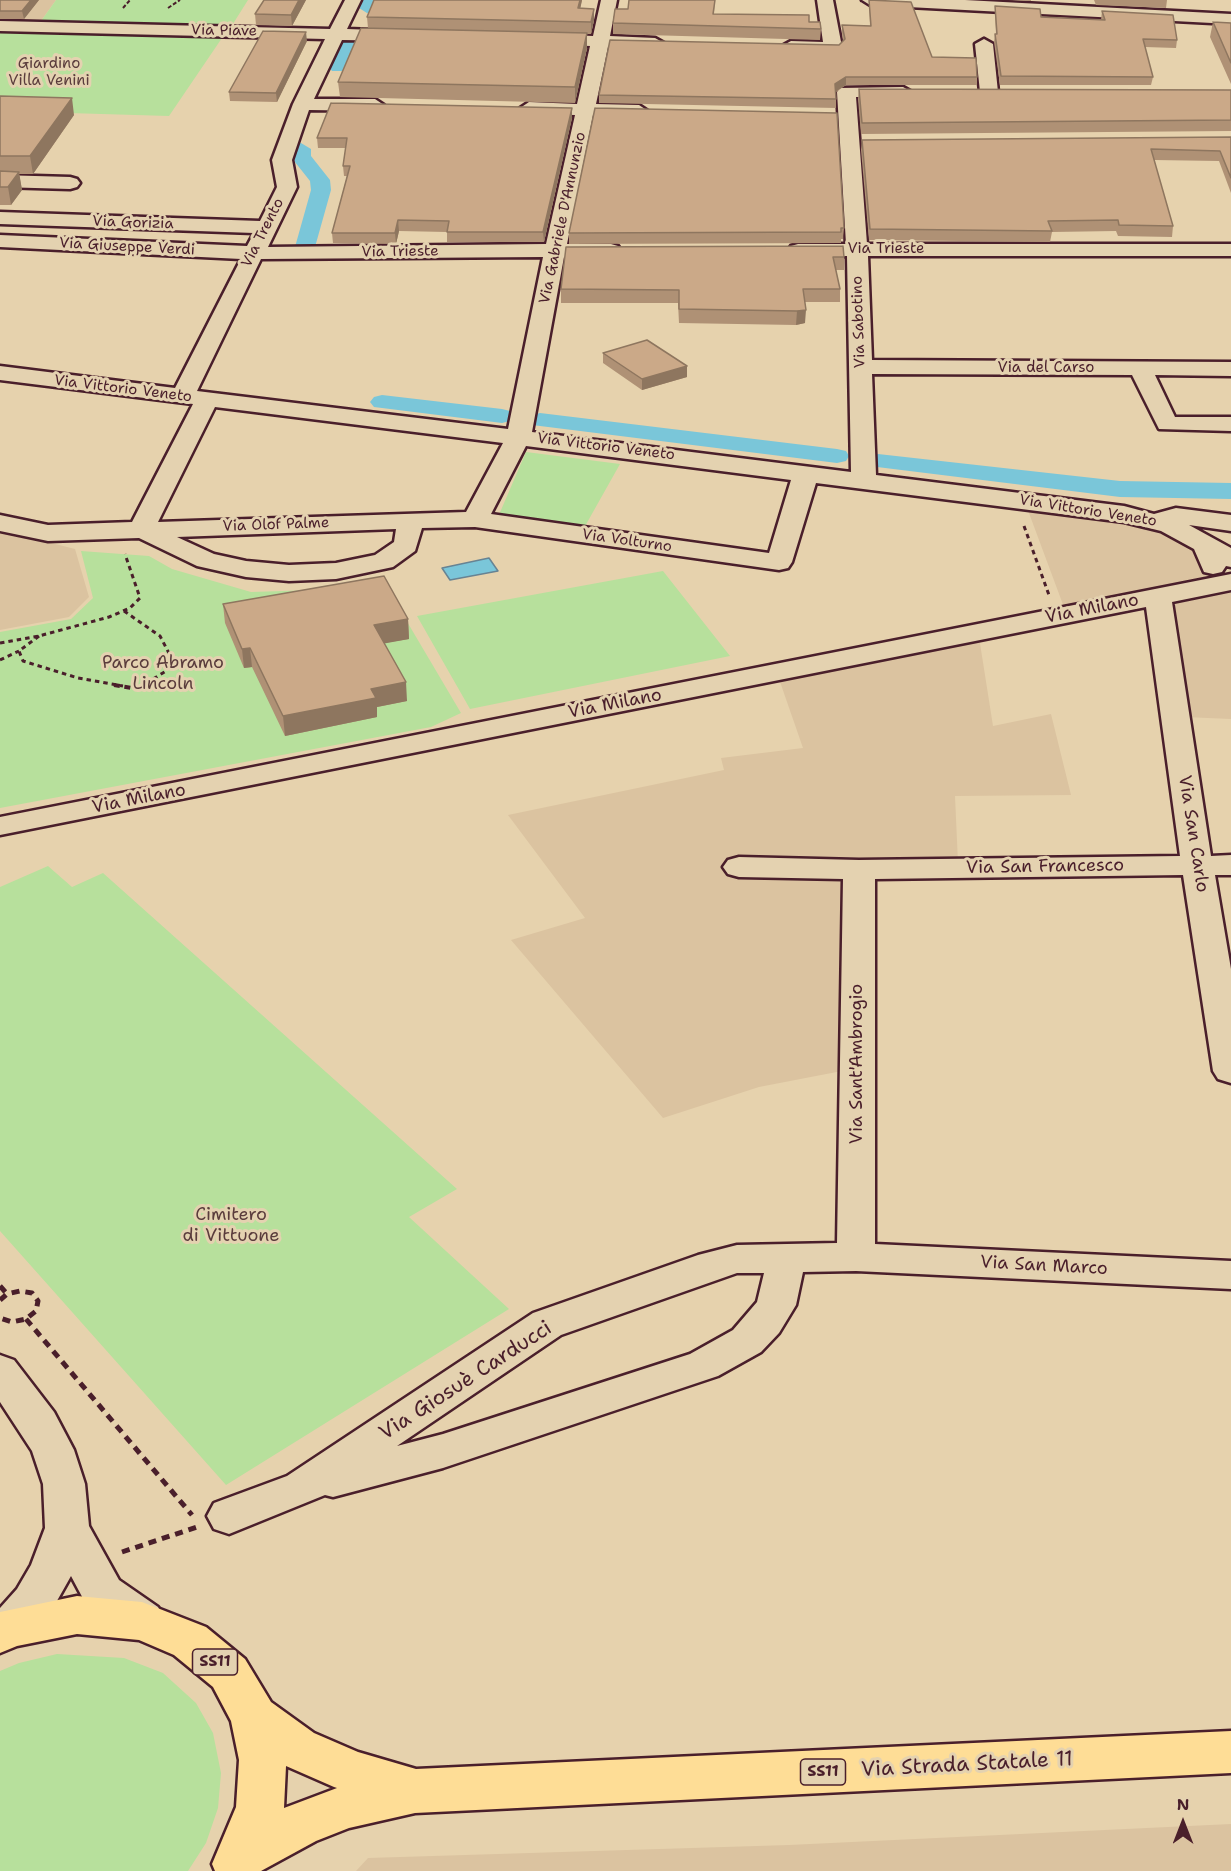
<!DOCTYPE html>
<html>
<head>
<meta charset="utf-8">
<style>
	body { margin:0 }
	#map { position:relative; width:1231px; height:1871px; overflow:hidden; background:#e6d2ad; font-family:"Shantell Sans",sans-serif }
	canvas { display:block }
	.north { position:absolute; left:1153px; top:1793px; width:60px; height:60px; -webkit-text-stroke:4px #e4d2b0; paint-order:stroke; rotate:0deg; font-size:16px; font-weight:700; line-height:24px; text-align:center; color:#4a1f2b }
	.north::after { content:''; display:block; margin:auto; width:21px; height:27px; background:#4a1f2b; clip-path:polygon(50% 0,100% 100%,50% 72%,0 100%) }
</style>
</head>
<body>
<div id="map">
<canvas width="1231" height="1871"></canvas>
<div class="north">N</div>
</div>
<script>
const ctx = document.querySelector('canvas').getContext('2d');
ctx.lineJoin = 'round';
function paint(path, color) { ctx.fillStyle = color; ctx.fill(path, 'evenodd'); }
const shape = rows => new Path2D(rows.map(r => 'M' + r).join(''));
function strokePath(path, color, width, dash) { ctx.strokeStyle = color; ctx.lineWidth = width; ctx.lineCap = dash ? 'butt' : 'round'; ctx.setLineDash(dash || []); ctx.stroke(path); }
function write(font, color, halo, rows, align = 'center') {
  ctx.font = font + ' "Shantell Sans",sans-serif'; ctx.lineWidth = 6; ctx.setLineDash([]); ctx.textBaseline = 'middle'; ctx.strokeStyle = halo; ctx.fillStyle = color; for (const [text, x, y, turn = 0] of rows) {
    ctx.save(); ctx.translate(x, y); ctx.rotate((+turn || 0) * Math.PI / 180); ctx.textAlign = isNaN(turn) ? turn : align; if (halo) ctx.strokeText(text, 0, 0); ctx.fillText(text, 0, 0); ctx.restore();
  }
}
const built = shape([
	[0,0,56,0,41,21,0,21],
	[1026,505,1163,527,1197,546,1205,569,1213,581,1065,610],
	[0,530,75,549,89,597,69,617,0,630],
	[1231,587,1231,719,1185,717,1167,600],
	[979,637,993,726,1051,714,1071,795,955,796,958,863,851,863,847,1070,759,1087,663,1118,511,940,585,918,508,815,724,770,721,758,803,748,778,676],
	[1231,1824,1231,1871,356,1871,368,1858,789,1845]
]);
const green = shape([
	[56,0,248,0,231,27,41,21],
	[0,31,222,38,169,116,0,111],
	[526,452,620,464,584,528,498,517],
	[81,551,149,556,172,569,251,592,314,590,383,581,461,713,431,727,0,808,0,632,71,619,93,598],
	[663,571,730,656,470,709,417,616],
	[48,866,72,887,103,873,457,1189,409,1217,509,1309,226,1485,0,1231,0,887],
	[57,1654,124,1658,163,1673,196,1703,213,1733,221,1773,218,1808,206,1843,188,1871,0,1871,0,1671,19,1663]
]);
const water = shape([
	[489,558,498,571,450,580,442,568,489,558]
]);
const canal = shape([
	[362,0,378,0,373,12,367,13,359,8,362,0],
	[352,33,361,38,347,67,344,71,332,71,329,67,343,38,352,33],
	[301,143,311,149,311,156,330,180,331,190,315,247,312,251,305,253,298,251,295,247,311,190,310,181,291,157,294,145,301,143],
	[382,395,502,409,510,411,514,416,510,421,502,423,374,407,370,402,374,397,382,395],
	[540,413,837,449,846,451,849,456,846,461,837,463,532,425,528,420,532,415,540,413],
	[878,454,1120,481,1231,483,1231,499,1120,497,869,466,866,461,869,456,878,454]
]);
const pathFar3 = shape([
	[123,8,130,0],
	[168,8,180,0]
]);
const pathFar2 = shape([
	[1024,526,1049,595],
	[124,611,160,636,172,659,166,671,142,686],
	[39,636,19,651,23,661,78,678,123,686],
	[0,643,39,636,109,617,130,608,140,598,125,554],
	[0,660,19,651]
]);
const pathFar1 = shape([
	[114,685,138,689,145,685]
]);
const path = shape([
	[0,1286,7,1294],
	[0,1300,7,1294,20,1291,32,1293,38,1301,36,1311,26,1319,12,1322,0,1318],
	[26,1319,192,1515],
	[122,1552,197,1527]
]);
const minor = shape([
	[345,0,361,0,347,29,403,31,412,36,403,41,342,40,314,99,375,99,384,105,375,111,309,110,292,160,297,187,268,247,546,244,575,115,529,114,520,108,529,102,577,104,590,46,542,44,533,39,542,34,593,36,601,0,617,0,610,36,655,38,664,43,655,48,608,47,596,104,639,105,648,111,639,117,593,115,567,244,611,244,618,246,621,250,618,254,611,256,564,257,532,432,851,472,847,256,798,256,791,254,788,250,791,246,798,244,846,244,837,92,840,88,903,87,912,92,903,97,856,97,867,244,1231,244,1231,256,868,256,872,360,1231,362,1231,376,1155,375,1175,417,1231,417,1231,431,1159,429,1132,375,872,374,876,475,1124,506,1154,514,1176,508,1231,515,1231,531,1189,525,1231,548,1231,567,1226,566,1222,572,1213,574,1204,572,1194,549,1161,531,1124,522,816,483,792,562,788,568,779,570,475,527,422,528,415,551,393,567,336,579,289,581,246,577,197,566,139,538,48,541,0,531,0,515,48,525,132,522,193,404,0,380,0,366,175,388,241,259,0,247,0,235,247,246,254,233,0,224,0,212,260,221,277,187,272,160,293,104,325,39,0,31,0,21,330,29,345,0],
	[543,257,508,429,197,391,261,259,543,257],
	[215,407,503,443,466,512,158,522,215,407],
	[526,446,791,480,769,553,491,514,526,446],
	[396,529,394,542,375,555,336,563,289,565,246,561,214,554,177,537,396,529],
	[817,0,833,0,842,47,833,52,785,50,782,46,791,41,823,42,817,0],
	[862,0,965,0,1231,14,1231,24,870,5,862,0],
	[984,39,993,44,998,92,989,97,980,92,975,44,984,39],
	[0,175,70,177,77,179,80,183,77,187,70,189,0,187,0,175],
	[1231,574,1231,590,1172,602,1211,856,1231,855,1231,875,1215,875,1231,969,1231,1083,1218,1079,1213,1071,1183,875,875,879,875,1244,1231,1261,1231,1289,856,1271,803,1272,796,1305,779,1333,761,1352,718,1376,443,1468,333,1497,325,1495,229,1534,214,1529,207,1516,214,1503,287,1476,533,1313,698,1255,737,1245,837,1243,843,879,739,877,728,874,723,867,728,860,739,857,859,860,1180,856,1146,607,0,835,0,817,1231,574],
	[737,1273,764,1273,757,1302,733,1330,690,1354,443,1434,397,1446,561,1335,737,1273],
	[0,1355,14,1360,54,1412,74,1450,85,1484,89,1526,119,1580,158,1607,165,1621,158,1635,142,1640,126,1635,87,1606,71,1576,49,1615,27,1642,11,1647,0,1644,0,1608,17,1589,31,1565,45,1528,43,1484,32,1451,0,1402,0,1355]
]);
const major = shape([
	[77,1596,142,1602,206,1627,245,1659,271,1702,314,1733,358,1752,416,1769,1231,1731,1231,1773,415,1813,349,1828,316,1841,261,1871,215,1871,212,1864,236,1807,239,1760,231,1721,213,1687,174,1655,139,1640,77,1634,17,1646,0,1653,0,1612,77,1596],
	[286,1766,334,1787,337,1788,284,1808,286,1766]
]);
const wall = shape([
	[0,0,39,0,24,19,0,19],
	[264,0,306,0,292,26,256,25,255,14],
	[374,0,582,0,580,8,594,20,591,34,587,34,587,48,575,103,340,97,338,82,368,28,367,17],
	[629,0,715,0,714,14,809,22,821,29,820,40,613,34,613,23,628,9],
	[869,0,932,57,977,77,977,85,846,85,836,92,836,108,599,103,599,95,839,45,843,41,842,33,842,25,870,26],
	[1008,0,1031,0,1031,1],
	[1094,0,1167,0,1166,8,1096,5],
	[995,6,1041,17,1101,20,1102,11,1177,40,1176,48,1145,47,1153,77,1151,85,1000,85,994,42,995,34,996,34,995,14],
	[1213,22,1231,23,1231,84,1210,37],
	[307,41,277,102,230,101,229,92],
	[859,89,1231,90,1231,131,861,134,858,99],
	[0,96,74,115,33,174,19,174,22,190,11,205,0,205],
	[572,108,572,118,544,242,447,242,447,232,399,231,396,244,333,243,332,233,347,176,344,176,343,166,346,148,318,148,317,138],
	[1231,137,1231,193,1219,161,1154,160,1173,226,1172,237,1118,236,1116,231,1052,232,1050,242,869,240,861,150,862,140],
	[844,228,843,239,841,239,841,243,569,244,569,233],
	[566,247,844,257,844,270,836,270,840,289,840,302,805,302,805,323,796,325,679,323,678,303,561,303,561,289],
	[603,353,687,366,687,377,642,390,603,363],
	[223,604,408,619,409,639,384,643,407,701,377,707,377,717,285,736,252,667,244,668,225,623]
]);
const shadedWall = shape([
	[31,0,39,0,24,19,22,11],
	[299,0,306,0,292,26,291,15],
	[580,0,582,0,578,20,578,8],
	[594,9,594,20,591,34,591,22],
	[306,32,307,41,277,102,276,93],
	[587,33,587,48,575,103,575,87],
	[846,77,846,85,835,92,835,84],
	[72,98,74,115,33,174,30,156],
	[572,108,572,118,544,242,543,232],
	[19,172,22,190,11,205,8,187],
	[398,220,399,231,396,244,395,233],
	[806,310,805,323,796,325,797,311],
	[687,366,687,377,642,390,642,379],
	[408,619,409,639,376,645,374,625],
	[250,648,252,667,244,668,242,649],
	[406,682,407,701,377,707,377,717,285,736,283,716,371,689]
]);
const building = shape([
	[0,0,31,0,22,11,0,11,0,0],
	[264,0,299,0,291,15,255,14,264,0],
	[374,0,580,0,578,8,594,9,591,22,367,17,374,0],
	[629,0,715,0,713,14,809,15,809,22,820,22,821,29,613,23,615,9,628,9,629,0],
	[869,0,911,2,932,57,976,58,977,77,846,77,835,84,836,99,599,95,610,40,839,45,845,39,842,25,871,26,869,0],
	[995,6,1040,9,1041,17,1105,20,1102,11,1173,15,1177,40,1143,39,1153,77,1001,76,995,34,997,34,995,6],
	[1213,22,1231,23,1231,63,1213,22],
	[361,28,587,33,575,87,338,82,361,28],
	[263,31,306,32,276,93,229,92,263,31],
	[859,89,1231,90,1231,120,862,123,859,89],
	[0,96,72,98,30,156,0,156,0,96],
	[331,103,572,108,543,232,447,232,449,221,398,220,395,233,332,233,350,166,343,166,347,138,317,138,331,103],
	[595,108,837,113,844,228,841,228,841,232,569,233,595,108],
	[1231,137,1231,178,1220,151,1151,149,1173,226,1119,225,1118,220,1048,221,1052,231,870,229,862,140,1231,137],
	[0,171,19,172,8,187,0,187,0,171],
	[843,246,844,257,833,257,840,289,803,289,806,310,797,311,679,309,679,290,561,289,566,247,843,246],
	[647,340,687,366,642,379,603,353,647,340],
	[384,576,408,619,374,625,406,682,371,689,376,698,283,716,250,648,242,649,223,604,384,576]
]);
const farStreetnames = [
	["Via Piave",224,31,1],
	["Via Gabriele D'Annunzio",563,218,-78],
	["Via Gorizia",133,223,2],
	["Via Trento",263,233,-63],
	["Via Giuseppe Verdi",127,247,3],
	["Via Trieste",886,249],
	["Via Trieste",400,252,-1],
	["Via Sabotino",859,322,-92],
	["Via del Carso",1046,368],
	["Via Vittorio Veneto",123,389,7],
	["Via Vittorio Veneto",606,447,7],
	["Via Vittorio Veneto",1088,511,9],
	["Via Olof Palme",276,525,-2],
	["Via Volturno",627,541,8]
];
const farParknames = [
	["Giardino",49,64],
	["Villa Venini",49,81]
];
const shields = [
	[215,1662,45],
	[823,1772,45]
];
const shieldNames = [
	["SS11",215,1662],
	["SS11",823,1772]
];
const streetNames = [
	["Via Milano",1092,609,-11],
	["Via Milano",615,704,-11],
	["Via Milano",139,799,-11],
	["Via San Carlo",1193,834,81],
	["Via San Francesco",1045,867,-1],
	["Via Sant'Ambrogio",857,1064,-90],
	["Via San Marco",1044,1266,3]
];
const parkNames = [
	["Parco Abramo",163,663],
	["Lincoln",163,684],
	["Cimitero",231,1215],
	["di Vittuone",231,1236]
];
const nearStreetnames = [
	["Via Giosuè Carducci",466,1381,-33],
	["Via Strada Statale 11",967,1765,-3]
];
paint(built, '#dbc3a0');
paint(green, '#b7e09c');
paint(water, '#7ac6d9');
strokePath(water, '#678393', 1.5);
paint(canal, '#7ac6d9');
strokePath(minor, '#4a1f2b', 5);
strokePath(major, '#4a1f2b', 5);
strokePath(pathFar3, '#4a1f2b', 2, [4, 2]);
strokePath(pathFar2, '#4a1f2b', 3, [4.5, 4]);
strokePath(pathFar1, '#4a1f2b', 4, [6, 4.5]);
strokePath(path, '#4a1f2b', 5, [8, 6]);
paint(minor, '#e4d2b0');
paint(major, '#fedd96');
paint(wall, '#af9175');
paint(shadedWall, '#8e765f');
paint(building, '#cba988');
strokePath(building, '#8e765f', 1.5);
write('15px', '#4a1f2b', '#e4d2b0', farStreetnames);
write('15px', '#5a3c3c', '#e4d2b0', farParknames);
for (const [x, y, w] of shields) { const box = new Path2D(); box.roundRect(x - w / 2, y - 13, w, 26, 4.5); ctx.fillStyle = '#e4d2b0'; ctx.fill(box); strokePath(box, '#4a1f2b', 1.5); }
write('bold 16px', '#4a1f2b', null, shieldNames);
write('18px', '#4a1f2b', '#e4d2b0', streetNames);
write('18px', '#5a3c3c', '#e4d2b0', parkNames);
write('21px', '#4a1f2b', '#e4d2b0', nearStreetnames);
</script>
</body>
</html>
